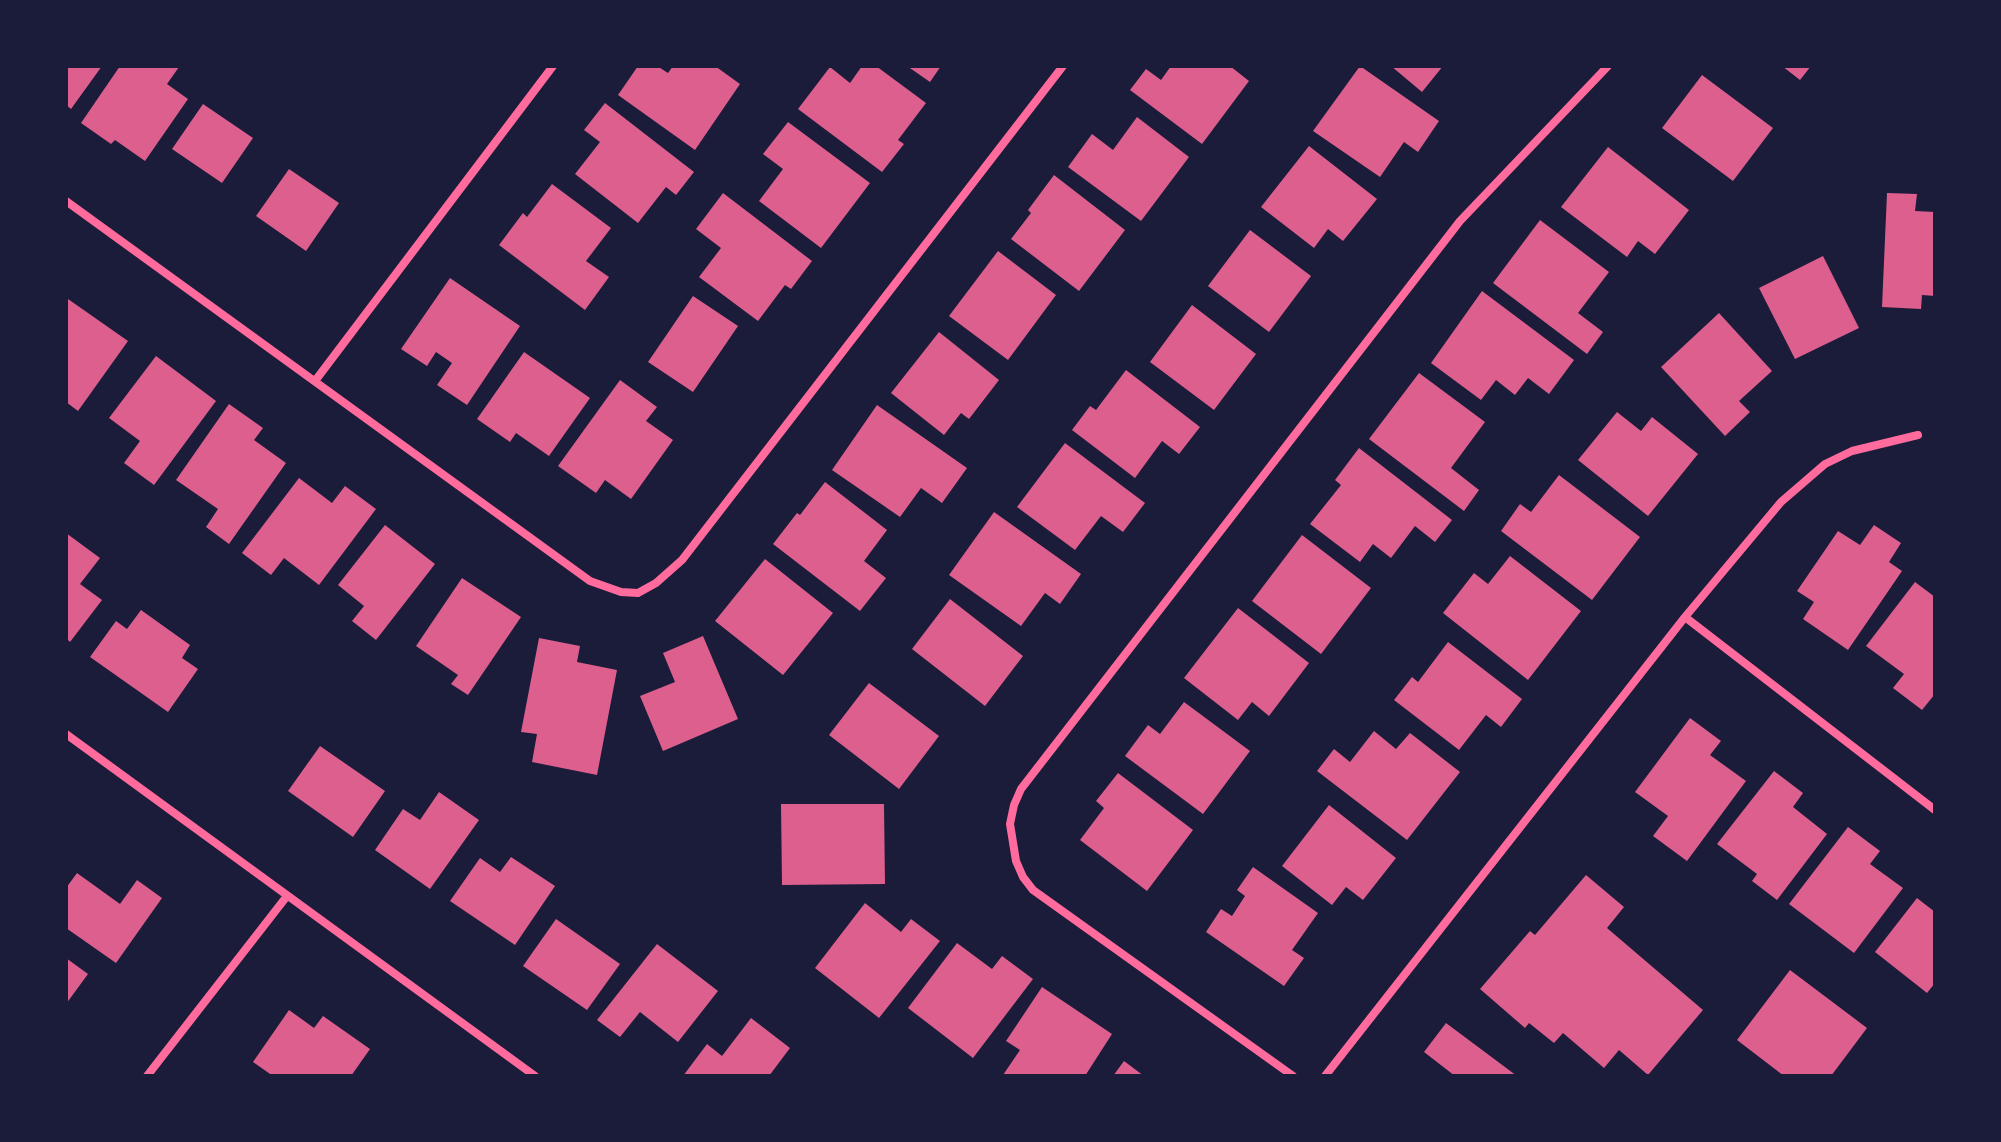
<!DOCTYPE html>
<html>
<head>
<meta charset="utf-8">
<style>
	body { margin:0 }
	#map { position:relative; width:2001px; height:1142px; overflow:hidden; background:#1b1b3a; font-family:Signika,sans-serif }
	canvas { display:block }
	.frame { position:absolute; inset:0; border:68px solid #1b1b3a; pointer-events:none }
</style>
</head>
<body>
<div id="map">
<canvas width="2001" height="1142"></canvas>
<div class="frame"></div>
</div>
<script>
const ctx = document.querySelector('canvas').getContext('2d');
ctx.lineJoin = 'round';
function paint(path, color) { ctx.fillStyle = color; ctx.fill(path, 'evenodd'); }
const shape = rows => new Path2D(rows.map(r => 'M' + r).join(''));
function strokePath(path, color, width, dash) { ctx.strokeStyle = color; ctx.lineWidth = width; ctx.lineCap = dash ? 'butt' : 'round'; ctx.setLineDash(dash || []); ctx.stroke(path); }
const building = shape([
	[66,66,102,66,71,109,66,105],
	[120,66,177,66,179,67,167,84,188,99,145,161,115,140,111,144,81,123],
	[638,66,657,66,668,73,673,66,715,66,740,84,695,150,618,95],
	[862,66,876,66,926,103,898,140,904,144,882,172,798,109,830,67,850,83],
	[907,66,941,66,930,82],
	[1171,66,1230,66,1249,81,1202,144,1130,90,1146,69,1161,80],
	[1360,66,1439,121,1418,152,1404,142,1380,177,1313,131],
	[1391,66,1443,66,1422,92],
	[1782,66,1811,66,1800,80],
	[1702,75,1773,128,1733,181,1662,128],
	[605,103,694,172,676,195,666,187,638,223,575,174,600,142,584,130],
	[203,104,253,138,222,183,172,149],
	[1137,117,1189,157,1141,221,1068,167,1092,134,1113,150],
	[788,122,870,183,821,248,759,201,783,169,763,154],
	[1309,146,1377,199,1343,241,1328,229,1314,248,1261,207],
	[1608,147,1689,210,1655,254,1638,241,1627,257,1561,207],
	[289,169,339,203,306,251,256,216],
	[1054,175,1125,230,1079,291,1011,239,1031,213,1028,210],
	[552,184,611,228,586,261,609,277,585,310,499,245,523,213,527,217],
	[723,193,812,261,791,289,785,285,758,321,699,277,721,248,696,229],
	[1887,193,1917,194,1915,211,1935,212,1935,296,1922,295,1921,309,1882,307],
	[1540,220,1609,272,1578,313,1603,332,1587,354,1493,283],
	[1250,230,1311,276,1269,332,1208,286],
	[998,251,1056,295,1008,360,949,316],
	[1823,256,1859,328,1795,359,1759,288],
	[450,278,520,326,467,405,437,385,452,363,436,352,427,366,401,349],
	[1482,291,1574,360,1549,394,1528,378,1515,395,1496,380,1481,400,1431,363],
	[693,296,738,326,693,392,648,362],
	[68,299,128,341,78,411,66,402],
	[1192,305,1256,354,1214,410,1150,362],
	[1719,313,1772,371,1739,401,1750,412,1725,436,1661,367],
	[939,332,999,380,969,419,961,413,944,435,891,393],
	[524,352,590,398,549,456,516,433,510,442,477,419],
	[156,356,216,401,154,485,124,463,140,441,109,418],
	[1126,370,1200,427,1179,454,1162,441,1135,478,1072,430,1090,406,1096,410],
	[1419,373,1485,422,1451,468,1479,490,1464,511,1369,439],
	[620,380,657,407,646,421,673,440,631,499,605,480,596,493,558,466],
	[229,404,263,428,254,440,286,463,229,544,206,527,218,509,176,480],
	[877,405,967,468,942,503,921,488,900,517,832,470],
	[1617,412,1641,431,1652,417,1698,454,1648,516,1578,460],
	[1065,443,1145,503,1123,532,1101,516,1075,550,1017,507],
	[1359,448,1452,520,1435,542,1415,526,1391,558,1373,544,1360,562,1310,524,1341,485,1335,480],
	[1559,475,1640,537,1592,600,1501,531,1520,504,1531,512],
	[299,478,332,503,345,486,376,509,319,585,284,558,271,575,242,553],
	[825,482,887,530,864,561,886,578,860,611,773,544,797,513,800,515],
	[994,512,1081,574,1060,604,1045,593,1021,626,949,575],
	[385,525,435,564,376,640,352,621,364,606,338,585],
	[1874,525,1901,543,1889,562,1902,571,1848,650,1803,619,1814,602,1797,591,1838,531,1860,545],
	[66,533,100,558,80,584,102,600,70,642,66,638],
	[1302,535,1371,588,1321,654,1252,601],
	[1510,556,1581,611,1528,680,1443,613,1474,573,1488,584],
	[765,559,833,613,783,675,715,621],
	[462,578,521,617,468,695,451,684,458,675,416,646],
	[1915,582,1935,597,1935,694,1922,710,1893,688,1904,674,1866,646],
	[950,599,1023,656,985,706,912,649],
	[1238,608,1309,663,1269,716,1252,702,1238,720,1184,678],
	[141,610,190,645,182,658,198,669,168,712,90,657,116,621,127,629],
	[703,636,738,719,663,751,640,696,675,682,663,653],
	[539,638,580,646,577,662,617,670,597,775,532,762,537,734,521,732],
	[1448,642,1522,699,1501,727,1486,715,1459,750,1394,700,1412,677,1418,682],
	[869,683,939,736,899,789,829,735],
	[1184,702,1250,751,1203,814,1125,756,1148,725,1160,734],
	[1690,718,1721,741,1710,755,1746,781,1687,861,1653,836,1668,816,1635,792],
	[1374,731,1396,749,1410,733,1460,772,1407,840,1317,771,1334,749,1350,762],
	[320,746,385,791,353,837,288,791],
	[1774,771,1803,793,1793,807,1827,834,1777,900,1752,881,1757,874,1717,844],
	[1118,773,1193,830,1147,891,1080,840,1104,808,1096,801],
	[439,792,479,820,430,889,375,850,403,809,420,820],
	[781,804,884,804,885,884,782,885],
	[1329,805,1396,858,1363,900,1346,887,1332,905,1282,866],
	[1848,827,1880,851,1870,864,1903,888,1854,953,1789,904],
	[511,857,555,886,515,945,450,901,480,858,500,872],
	[1253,867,1318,913,1292,950,1304,958,1284,986,1206,932,1221,909,1232,916,1245,896,1237,890],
	[77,873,120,904,137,880,162,898,116,963,66,928,66,888],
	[1586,875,1624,907,1607,928,1703,1010,1648,1075,1619,1050,1604,1068,1563,1033,1554,1043,1529,1023,1525,1028,1480,989,1530,931,1535,935],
	[1917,898,1935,912,1935,983,1927,993,1875,952],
	[865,903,901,932,911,919,940,941,879,1018,815,968],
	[556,919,620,964,587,1010,523,966],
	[957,943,992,969,1002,956,1033,979,973,1058,908,1008],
	[657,944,718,991,678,1042,640,1012,620,1037,597,1020],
	[66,958,88,974,66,1004],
	[1790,970,1867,1028,1831,1076,1784,1076,1737,1040],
	[1042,987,1112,1034,1085,1076,1003,1075,1020,1050,1006,1041],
	[289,1010,314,1028,323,1016,370,1049,351,1076,273,1076,253,1062],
	[751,1018,790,1048,769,1076,683,1076,707,1044,722,1056],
	[1446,1023,1517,1076,1455,1076,1424,1052],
	[1124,1061,1144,1076,1113,1076]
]);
const minor = shape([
	[66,201,590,581,621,592,638,593,656,583,682,560,1063,66],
	[315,381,553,66],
	[1685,617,1935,810],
	[66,734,535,1076],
	[147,1076,287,896],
	[1293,1076,1033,890,1023,877,1016,861,1010,824,1014,805,1021,789,1460,221,1608,66],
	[1325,1076,1685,617,1781,502,1825,464,1852,451,1918,435]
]);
paint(building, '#dd5f8e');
strokePath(minor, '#ff6b9d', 8);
</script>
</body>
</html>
